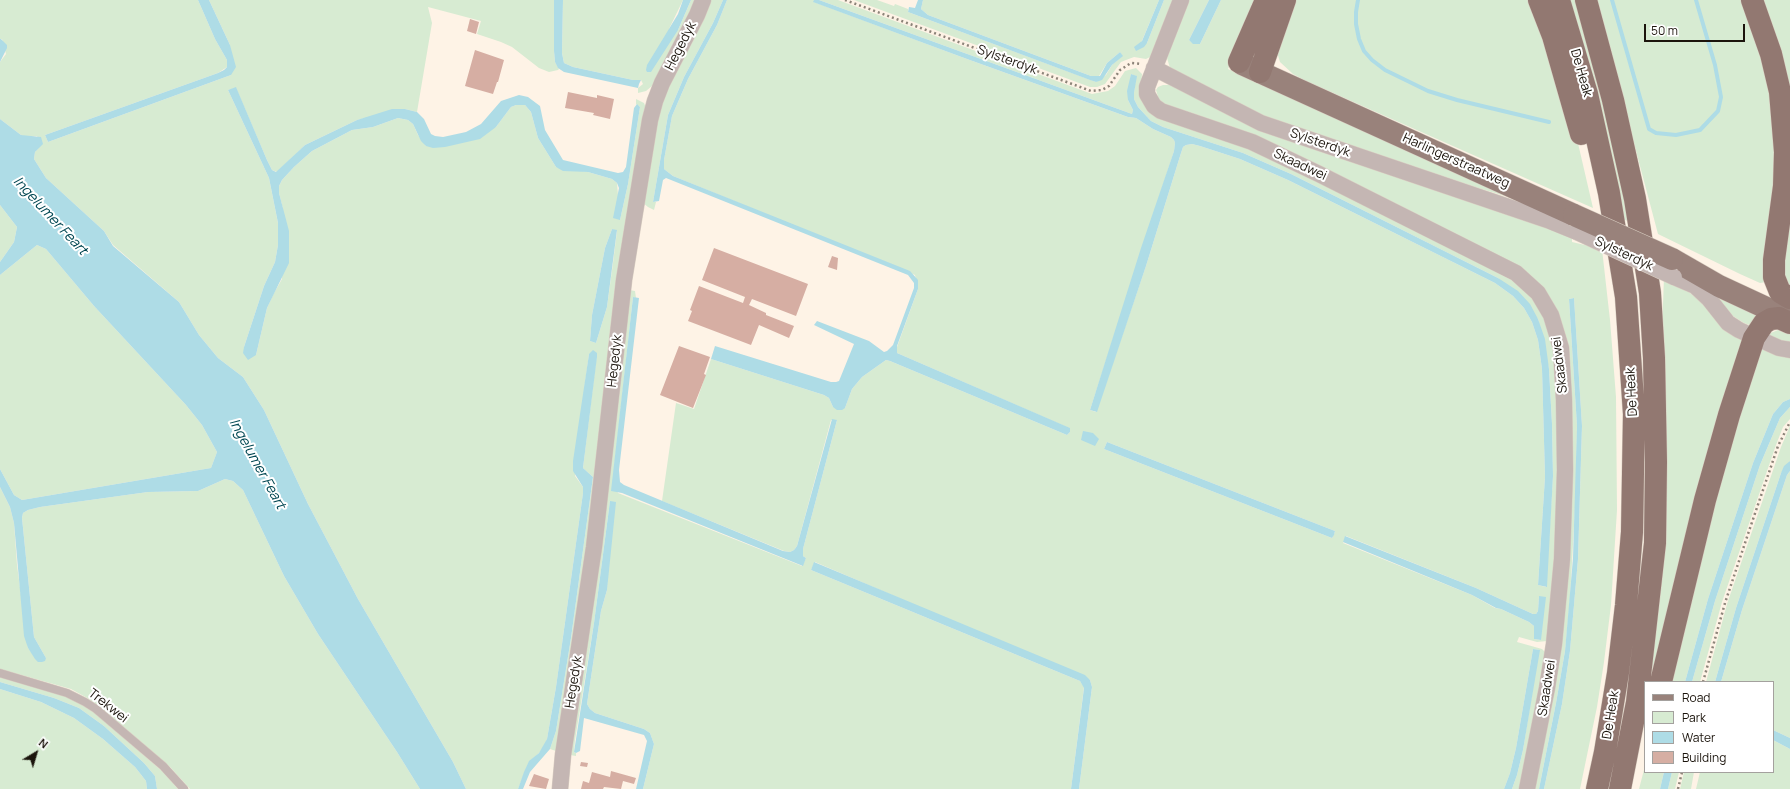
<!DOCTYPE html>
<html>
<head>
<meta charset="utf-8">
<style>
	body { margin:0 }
	#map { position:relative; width:1790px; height:789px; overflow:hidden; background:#fef3e6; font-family:Manrope,sans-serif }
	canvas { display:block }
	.legend { position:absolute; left:1644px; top:681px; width:130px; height:92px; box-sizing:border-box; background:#fff; border:1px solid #a4a19e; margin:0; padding:5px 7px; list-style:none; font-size:12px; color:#1b140c }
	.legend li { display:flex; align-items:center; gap:8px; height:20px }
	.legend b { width:20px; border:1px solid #a4a19e }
	.north { position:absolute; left:16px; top:733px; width:40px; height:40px; -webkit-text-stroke:3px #fff; paint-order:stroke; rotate:38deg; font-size:11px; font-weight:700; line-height:16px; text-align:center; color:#1b140c }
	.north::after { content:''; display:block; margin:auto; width:14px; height:18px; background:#1b140c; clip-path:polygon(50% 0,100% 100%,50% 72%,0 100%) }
	.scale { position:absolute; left:1644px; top:24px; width:101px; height:18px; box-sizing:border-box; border:2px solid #1b140c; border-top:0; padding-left:5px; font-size:12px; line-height:14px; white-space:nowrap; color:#1b140c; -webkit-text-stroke:3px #fff; paint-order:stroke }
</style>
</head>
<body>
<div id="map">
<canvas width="1790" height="789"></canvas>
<ul class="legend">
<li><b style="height:5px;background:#99827b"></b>Road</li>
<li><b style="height:11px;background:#d7ebd2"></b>Park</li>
<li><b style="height:11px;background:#aedce6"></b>Water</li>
<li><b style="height:11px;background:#d6aea3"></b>Building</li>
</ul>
<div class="north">N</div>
<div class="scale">50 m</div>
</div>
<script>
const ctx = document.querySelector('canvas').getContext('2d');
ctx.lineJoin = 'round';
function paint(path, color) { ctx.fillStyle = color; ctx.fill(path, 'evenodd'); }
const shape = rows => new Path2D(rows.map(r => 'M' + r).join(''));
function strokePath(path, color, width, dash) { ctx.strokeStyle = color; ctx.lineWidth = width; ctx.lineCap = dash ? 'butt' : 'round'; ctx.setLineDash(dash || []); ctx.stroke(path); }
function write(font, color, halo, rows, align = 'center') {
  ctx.font = font + ' Manrope,sans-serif'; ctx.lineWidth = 4; ctx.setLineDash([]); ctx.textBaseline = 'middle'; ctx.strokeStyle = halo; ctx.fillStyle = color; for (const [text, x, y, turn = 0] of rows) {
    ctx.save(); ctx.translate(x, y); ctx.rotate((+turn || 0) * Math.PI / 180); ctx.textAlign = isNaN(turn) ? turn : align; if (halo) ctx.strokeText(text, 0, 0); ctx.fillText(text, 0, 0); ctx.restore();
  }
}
const green = shape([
	[0,0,198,0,215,39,227,60,227,67,218,73,45,135,48,142,231,75,230,45,209,0,554,0,554,51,555,62,559,69,558,70,549,72,539,68,512,47,501,42,477,34,481,21,428,7,432,23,417,112,405,109,357,120,305,145,277,172,272,170,267,160,236,88,228,90,269,178,278,223,278,245,275,262,264,286,244,347,256,355,267,308,274,293,282,279,283,209,279,193,279,186,282,180,294,167,312,151,352,130,373,127,398,118,408,120,413,124,418,135,426,146,496,127,511,107,516,105,525,105,531,112,538,138,556,167,588,172,612,179,617,183,620,220,628,184,640,107,636,104,636,99,644,103,646,108,597,473,556,751,550,749,556,731,571,638,593,477,583,468,597,353,589,354,585,383,575,476,583,487,583,493,556,687,547,739,545,746,539,753,529,762,518,789,466,789,453,762,358,599,308,504,264,410,243,377,218,358,199,335,179,302,113,245,104,231,46,178,34,159,35,152,41,145,37,136,27,137,21,135,0,119,0,62,6,54,2,39,0,39],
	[612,229,617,231,613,263,607,307,596,343,590,341,592,315,605,248],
	[563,0,683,0,669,29,678,30,691,0,698,0,664,68,652,86,646,91,638,93,638,88,643,84,641,80,633,80,573,67,564,63,562,53],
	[710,0,723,0,713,23,684,77,668,115,653,202,656,202,654,210,648,207,642,202,656,112],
	[727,0,814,0,814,2,967,59,1128,117,1136,118,1153,129,1171,137,1174,140,1175,143,1174,151,1090,410,1096,412,1146,266,1181,153,1183,147,1186,145,1192,144,1200,146,1240,159,1288,180,1495,283,1513,296,1524,308,1532,322,1538,340,1542,369,1545,477,1538,585,1546,587,1553,476,1552,424,1549,369,1538,319,1498,278,1291,174,1243,153,1163,127,1151,121,1138,107,1134,99,1134,93,1136,76,1131,74,1128,100,1133,110,1132,114,819,0,838,0,1092,94,1108,91,1115,86,1125,71,1136,68,1142,74,1140,97,1404,223,1519,284,1535,302,1546,321,1554,349,1559,419,1557,531,1547,641,1537,642,1519,637,1517,642,1542,649,1546,653,1522,789,1512,789,1517,775,1523,750,1539,650,1533,649,1516,748,1510,773,1504,789,1079,789,1092,687,1090,680,815,562,811,570,1080,681,1084,687,1071,789,643,789,654,744,650,733,644,729,595,713,590,709,587,704,601,611,607,590,610,501,594,623,575,740,574,752,576,753,576,756,570,755,629,290,635,291,636,298,633,297,613,479,618,493,802,566,806,558,803,556,803,549,837,420,831,420,797,546,794,550,790,552,784,551,662,501,676,403,694,409,711,359,824,395,829,398,833,407,845,408,852,389,862,377,886,360,890,361,1067,435,1070,432,1069,428,897,353,897,347,918,289,915,275,673,176,664,169,664,160,672,116,688,79,717,25],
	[1107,442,1335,531,1335,532,1332,538,1104,449],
	[1346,536,1476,588,1533,614,1536,614,1538,611,1539,596,1541,640,1534,639,1534,626,1529,622,1501,609,1495,608,1472,595,1343,543],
	[854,0,877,0,894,6,895,4,908,9,908,12,1096,82,1106,75,1112,65,1122,56,1120,52,1107,63,1099,76,1091,76,928,15,921,9,923,0,1159,0,1141,43,1147,43,1164,0,1174,0,1150,57,1146,59,1134,57,1126,60,1121,62,1105,84,1097,87,1090,87],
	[1187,0,1209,0,1189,40,1194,44,1200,44,1221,0,1260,0,1228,69,1535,205,1478,188,1254,114,1170,68,1167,58],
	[1290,0,1533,0,1577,139,1593,208,1306,81,1293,74,1280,62,1276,49],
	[1567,0,1576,0,1608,116,1629,222,1622,218],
	[1596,0,1747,0,1755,17,1781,153,1766,282,1760,283,1740,274,1658,234],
	[1755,0,1790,0,1790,288,1782,277,1787,195],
	[1163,85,1173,85,1572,236,1572,242,1602,249,1610,320,1616,397,1617,510,1611,605,1604,662,1597,707,1580,789,1544,789,1562,704,1570,651,1578,559,1582,426,1574,298,1569,299,1577,426,1576,489,1570,599,1565,651,1556,703,1539,789,1533,789,1571,482,1548,297,1160,103,1156,90,1158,87],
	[0,205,17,227,14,242,0,262],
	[37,245,46,249,94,306,186,405,202,425,217,452,211,468,22,500,14,495,0,469,0,275],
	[1664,277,1679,284,1748,340,1656,682,1649,682],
	[1704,278,1772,309,1752,326,1744,323,1733,316,1724,306],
	[1778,330,1790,330,1790,345,1766,335],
	[1758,345,1790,356,1790,399,1783,402,1773,414,1753,463,1708,599,1685,682,1666,682],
	[1790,407,1790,419,1783,427,1776,445,1722,602,1700,682,1692,682,1715,601,1760,465,1780,418],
	[1790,426,1790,461,1781,473,1736,608,1715,682,1706,682,1727,604,1781,447],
	[1790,471,1790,738,1773,730,1773,682,1721,682,1742,610,1787,475],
	[225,479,233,481,243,490,284,576,318,634,397,752,420,789,190,789,170,767,89,699,71,689,0,669,0,487,10,507,14,523,17,565,28,648,38,661,46,658,34,637,22,518,23,513,28,510,40,507,148,492,198,491],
	[0,677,64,695,93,711,163,772,178,789,157,789,155,776,144,763,104,726,79,708,54,698,0,682],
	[0,689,41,702,74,718,103,739,135,767,146,781,147,789,0,789],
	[1773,740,1790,749,1790,789,1696,789,1700,772,1773,772],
	[1645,766,1645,772,1664,772,1660,789,1639,789],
	[1672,772,1679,772,1675,789,1668,789],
	[1684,772,1694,772,1691,789,1680,789]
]);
const water = shape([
	[198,0,209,0,230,45,236,67,231,75,48,142,45,135,218,73,224,70,227,67,227,60,215,39],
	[554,0,563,0,562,53,564,63,573,67,633,80,641,80,639,84,638,88,564,72,558,68,555,62,554,51],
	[683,0,691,0,678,30,651,72,647,72,646,70,647,65,678,14],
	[723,0,727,0,717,25,688,79,672,116,664,160,664,169,673,176,910,271,918,280,918,289,897,346,897,353,1070,428,1070,432,1067,435,890,361,886,360,862,377,852,389,845,408,842,410,837,410,833,407,829,398,824,395,711,359,715,346,831,382,836,382,839,381,854,344,814,325,817,321,869,341,884,352,887,351,893,345,914,288,914,283,908,275,671,180,666,178,663,180,659,201,653,202,668,115,684,77,713,23],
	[814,0,819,0,1132,114,1133,110,1128,100,1127,91,1131,74,1137,76,1134,93,1134,99,1138,107,1151,121,1163,127,1243,153,1291,174,1498,278,1518,291,1530,304,1538,319,1545,339,1549,369,1552,424,1553,476,1547,587,1538,585,1545,477,1542,369,1538,340,1532,322,1524,308,1513,296,1495,283,1288,180,1240,159,1200,146,1192,144,1186,145,1183,147,1181,153,1146,266,1097,412,1090,410,1141,248,1174,151,1175,143,1174,140,1171,137,1153,129,1136,118,1128,117,967,59,813,2],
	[918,0,923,0,921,9,928,15,1091,76,1100,76,1107,63,1120,52,1123,56,1112,65,1102,80,1096,82,1090,80,908,12,909,7,915,8],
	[1159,0,1164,0,1147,43,1144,47,1136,51,1134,47,1142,41],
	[1209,0,1221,0,1200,44,1193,44,1189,40],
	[0,39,1,39,7,45,7,48,0,62],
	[236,87,267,160,272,170,276,172,305,145,357,120,392,109,405,109,417,112,424,119,431,134,435,136,443,137,466,132,481,124,501,101,519,95,528,97,540,106,545,130,563,160,618,173,623,172,626,167,634,108,637,104,640,107,628,184,620,220,613,218,619,188,617,183,612,179,588,172,563,171,556,167,538,138,531,112,525,105,516,105,511,107,496,127,480,139,445,147,433,148,426,146,421,141,413,124,408,120,398,118,373,127,352,130,312,151,294,167,282,180,279,186,279,193,289,231,289,263,267,308,256,355,248,360,243,353,244,347,264,286,275,262,278,245,278,223,269,178,228,90],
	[0,119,21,135,41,137,43,144,35,152,34,159,46,178,104,231,113,246,179,302,199,335,218,358,243,377,264,410,308,504,358,599,453,762,466,789,420,789,397,752,318,634,284,576,243,490,233,481,225,479,198,491,148,492,40,507,28,510,23,513,22,518,34,637,46,658,45,661,42,662,38,662,35,659,28,648,24,636,14,523,10,507,0,487,0,469,14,495,22,500,211,468,217,452,202,425,186,405,94,306,46,249,37,245,0,275,0,262,14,242,17,227,0,205],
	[612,229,617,230,607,307,596,343,590,341,592,315,605,248],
	[633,297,639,298,619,470,620,482,624,485,783,551,790,552,794,550,797,546,832,419,837,420,803,549,803,556,806,558,803,566,622,493,611,491],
	[1574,298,1582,426,1578,559,1570,651,1562,704,1544,789,1539,789,1556,703,1565,651,1573,558,1577,426,1569,299],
	[593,350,597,353,597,357,583,468,593,477,571,638,556,731,550,749,530,772,523,789,518,789,524,772,529,761,539,753,547,739,556,687,583,493,583,487,573,471,573,461,589,354],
	[1790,399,1790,407,1780,418,1760,465,1715,601,1692,682,1685,682,1708,599,1753,463,1773,414,1783,402],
	[1083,431,1093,433,1099,439,1095,446,1081,440],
	[1107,442,1335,531,1334,535,1332,538,1104,449],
	[1790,461,1790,471,1787,475,1742,610,1721,682,1715,682,1736,608,1781,473,1784,466],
	[610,501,616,502,607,590,601,611,587,704,590,709,595,713,644,729,650,733,654,744,643,789,636,789,647,741,644,735,584,718,580,751,576,753,574,752,594,623],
	[1345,536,1476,588,1533,614,1536,614,1538,611,1539,596,1546,597,1541,640,1534,639,1534,626,1529,622,1501,609,1496,608,1472,595,1343,542],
	[814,562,1085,675,1090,680,1092,687,1079,789,1071,789,1084,688,1080,681,811,570],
	[1533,649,1540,650,1523,750,1517,775,1512,789,1504,789,1510,773,1516,748],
	[0,682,54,698,79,708,104,726,144,763,155,776,157,789,147,789,146,781,135,767,103,739,74,718,41,702,0,689],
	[1773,730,1790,738,1790,749,1773,740],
	[1664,772,1672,772,1668,789,1660,789]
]);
const stream = shape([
	[1358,0,1356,12,1356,24,1359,39,1364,51,1372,60,1385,70,1428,91,1457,100,1549,122],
	[1612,0,1649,129,1656,133,1676,135,1700,130,1718,111,1721,97,1715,65,1696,0]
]);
const building = shape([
	[470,19,479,22,476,34,467,31],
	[475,50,504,60,498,82,497,82,493,94,465,86],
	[568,92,597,98,597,95,614,99,610,119,593,115,594,113,565,108],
	[714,248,808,284,796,316,752,299,749,305,766,313,766,315,794,326,789,338,759,325,751,345,688,321,692,311,690,310,699,286,743,303,745,297,702,280],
	[832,256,838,258,837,270,828,267],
	[679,346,710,357,704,374,706,375,693,408,660,395],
	[581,762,588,763,587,767,580,766],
	[611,771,636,778,634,784,623,781,621,789,604,787,603,789,581,789,583,781,589,783,592,772,610,777],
	[534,774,549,779,546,789,529,786]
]);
const path = shape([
	[845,0,1091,91,1102,90,1109,86,1120,70,1131,63,1141,64],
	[1703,682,1725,603,1749,531,1778,446,1790,422],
	[1678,789,1682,772]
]);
const service = shape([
	[0,673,67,693,85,702,96,709,163,766,184,789]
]);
const minor = shape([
	[1181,0,1147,87,1147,94,1154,106,1161,111,1252,142,1319,174,1516,273,1538,293,1551,315,1561,348,1564,400,1565,470,1562,559,1554,644,1547,688,1527,789],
	[1154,68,1261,123,1550,221,1577,232],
	[1674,277,1695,286,1709,299,1728,323,1739,330,1779,348,1790,350],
	[560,789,563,755,594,547,624,280,650,120,655,101,662,83,697,15,703,0]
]);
const primary = shape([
	[1242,64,1574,215],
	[1672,259,1719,286,1790,319]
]);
const trunk = shape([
	[1539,0,1553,36,1581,134],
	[1559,0,1587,94,1609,193,1626,297,1634,414,1632,532,1626,605,1618,673,1605,752,1597,789],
	[1586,0,1613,100,1635,199,1650,293,1654,358,1656,462,1655,543,1637,702,1620,789],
	[1752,0,1771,54,1780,92,1785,152,1784,186,1774,260,1774,277,1780,292,1790,298],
	[1239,62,1266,0],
	[1260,72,1285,0],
	[1661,682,1705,500,1729,415,1754,338,1764,323,1771,319,1779,318,1790,323]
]);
const minorBridge = shape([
	[1577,232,1674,277]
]);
const primaryBridge = shape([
	[1574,215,1672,259]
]);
const streetNames = [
	["Hegedyk",681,46,-63],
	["Sylsterdyk",1007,60,20],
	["De Heak",1581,73,74],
	["Sylsterdyk",1320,143,19],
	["Harlingerstraatweg",1456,161,24],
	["Skaadwei",1300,165,25],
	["Sylsterdyk",1624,254,25],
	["Hegedyk",615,361,-84],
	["Skaadwei",1560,365,-97],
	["De Heak",1632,392,-93],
	["Hegedyk",574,682,-81],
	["Skaadwei",1547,688,-81],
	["Trekwei",108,706,38],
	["De Heak",1611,715,-81]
];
const waterNames = [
	["Ingelumer Feart",50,216,47],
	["Ingelumer Feart",257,464,61]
];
paint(green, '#d7ebd2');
paint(water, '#aedce6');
strokePath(stream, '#aedce6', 4);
paint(building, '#d6aea3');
strokePath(service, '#dacfc3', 9);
strokePath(minor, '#dacfc3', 17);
strokePath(primary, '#dacfc3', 23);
strokePath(trunk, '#dacfc3', 23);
strokePath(path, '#8d8479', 2.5, [2, 3]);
strokePath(service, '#c4b6b3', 8);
strokePath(minor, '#c4b6b3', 16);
strokePath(primary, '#99827b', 22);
strokePath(trunk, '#927871', 22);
strokePath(minorBridge, '#dacfc3', 17, []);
strokePath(primaryBridge, '#dacfc3', 23, []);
strokePath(minorBridge, '#c4b6b3', 16);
strokePath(primaryBridge, '#99827b', 22);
write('13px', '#1b140c', '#fff', streetNames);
write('italic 14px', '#014752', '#fff', waterNames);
</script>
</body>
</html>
